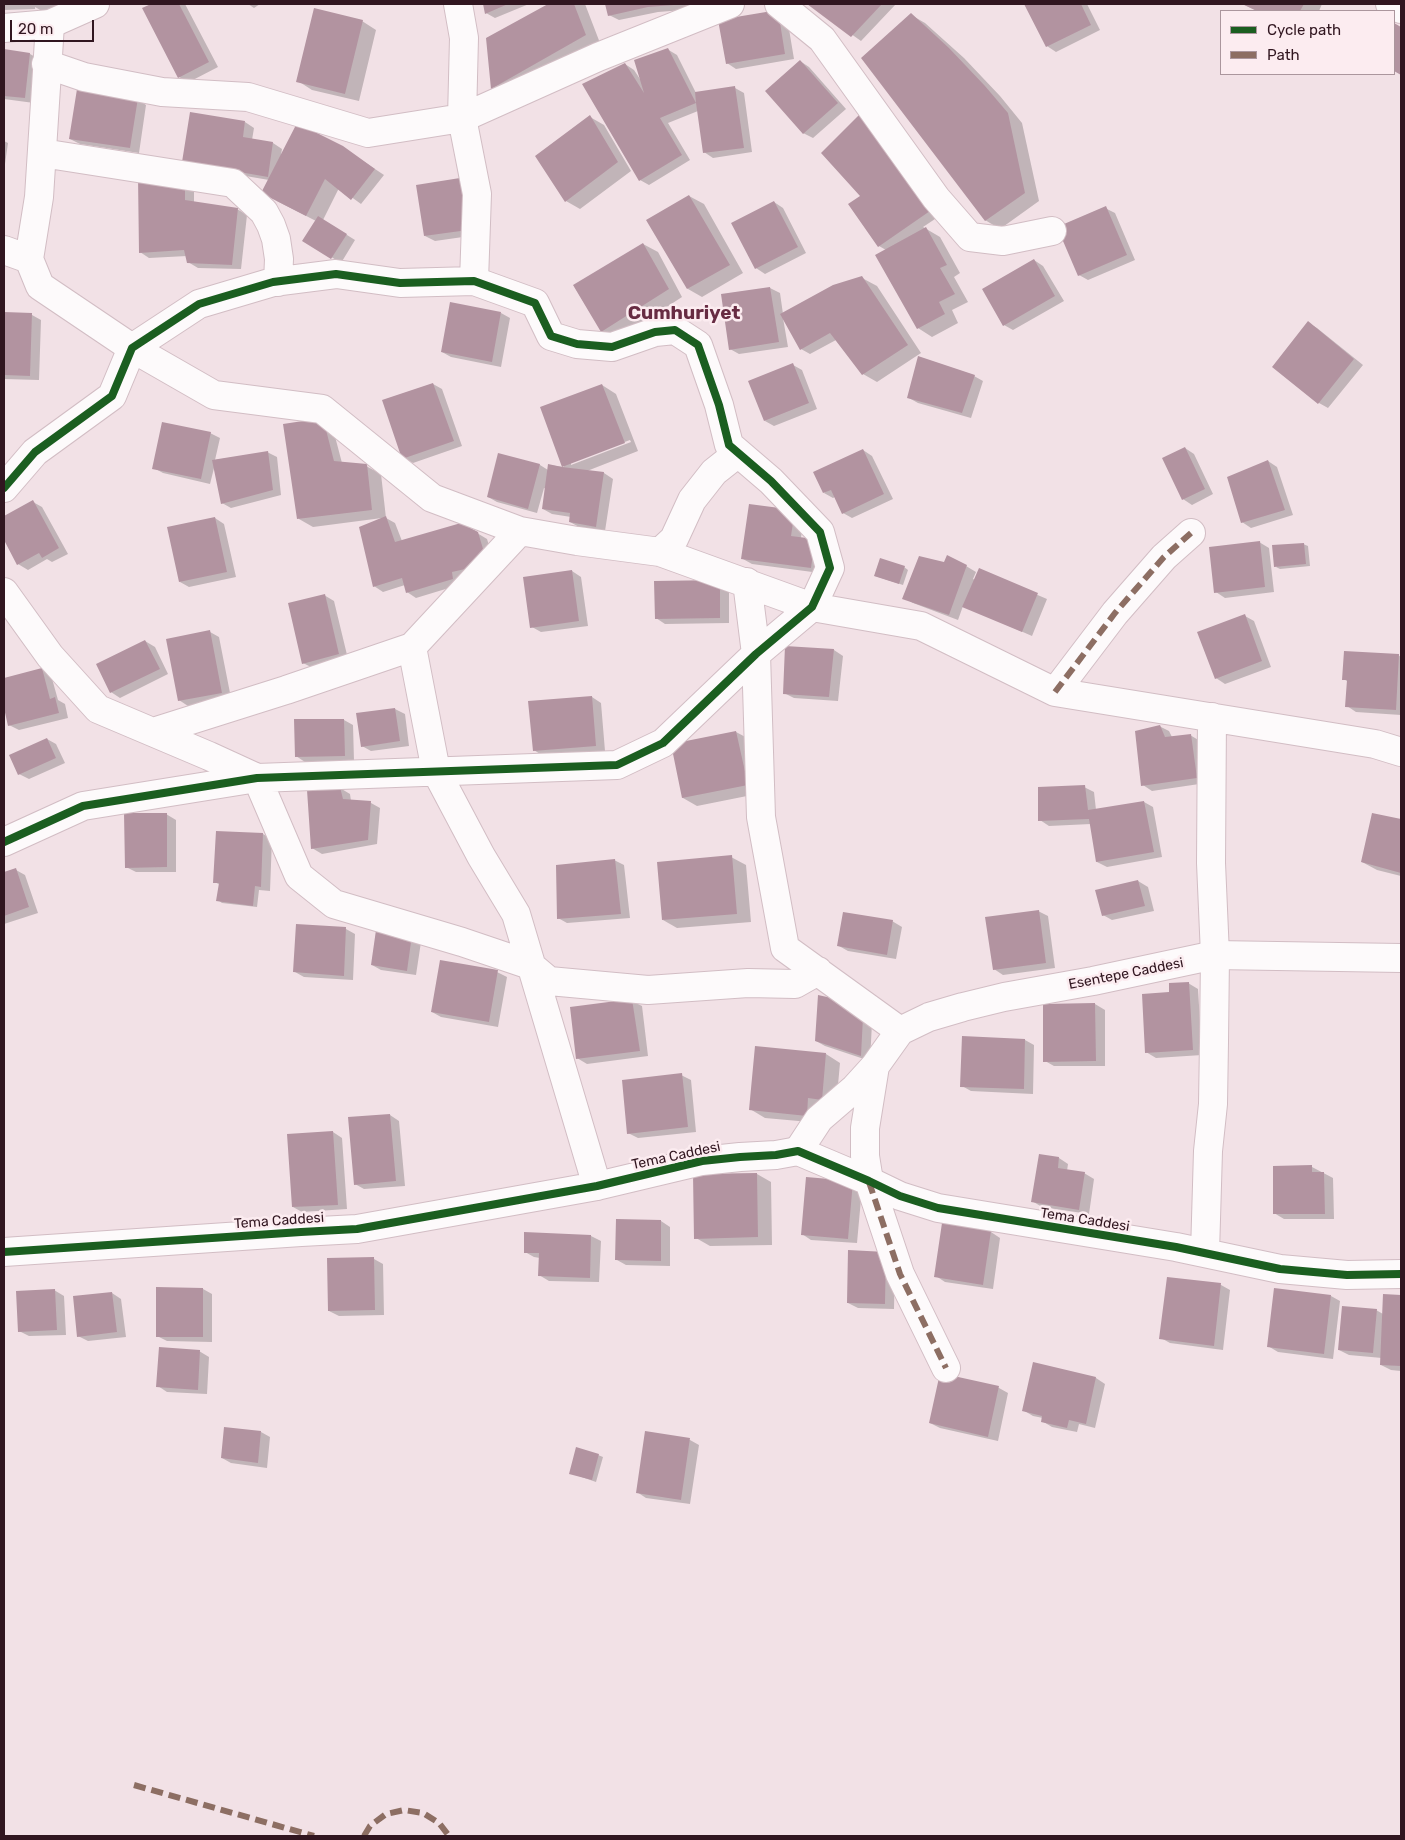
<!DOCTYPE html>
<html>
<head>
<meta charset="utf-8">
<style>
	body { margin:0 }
	#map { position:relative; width:1405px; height:1840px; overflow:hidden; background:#f2e1e6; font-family:Rubik,sans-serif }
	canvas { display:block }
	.frame { position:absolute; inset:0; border:5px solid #311620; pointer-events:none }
	.legend { position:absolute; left:1220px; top:10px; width:175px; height:65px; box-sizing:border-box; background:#fcecf0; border:1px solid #ab969d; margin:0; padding:6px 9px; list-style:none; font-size:15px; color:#311620 }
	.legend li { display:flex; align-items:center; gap:10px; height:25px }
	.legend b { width:25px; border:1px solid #ab969d }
	.scale { position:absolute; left:10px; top:20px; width:84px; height:22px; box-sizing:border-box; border:2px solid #311620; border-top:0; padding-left:6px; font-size:15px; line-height:18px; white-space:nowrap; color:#311620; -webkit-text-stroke:4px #fcecf0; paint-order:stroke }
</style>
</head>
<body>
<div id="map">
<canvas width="1405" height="1840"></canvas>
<div class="frame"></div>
<ul class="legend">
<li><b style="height:6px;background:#1b5e20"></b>Cycle path</li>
<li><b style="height:6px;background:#8d6e63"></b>Path</li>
</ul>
<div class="scale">20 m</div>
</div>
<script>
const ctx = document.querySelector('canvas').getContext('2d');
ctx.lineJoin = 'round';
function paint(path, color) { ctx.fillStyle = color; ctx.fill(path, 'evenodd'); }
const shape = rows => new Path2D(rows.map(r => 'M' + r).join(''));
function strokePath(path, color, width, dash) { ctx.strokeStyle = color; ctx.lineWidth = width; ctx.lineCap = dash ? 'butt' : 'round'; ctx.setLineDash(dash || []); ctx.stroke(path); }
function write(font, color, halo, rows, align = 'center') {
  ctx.font = font + ' Rubik,sans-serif'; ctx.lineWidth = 5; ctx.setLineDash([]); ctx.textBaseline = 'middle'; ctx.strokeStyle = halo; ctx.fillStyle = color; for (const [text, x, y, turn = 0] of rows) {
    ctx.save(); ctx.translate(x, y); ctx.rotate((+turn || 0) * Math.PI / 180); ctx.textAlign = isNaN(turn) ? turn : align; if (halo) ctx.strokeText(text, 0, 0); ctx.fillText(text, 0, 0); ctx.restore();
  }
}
const shadow = shape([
	[4,4,97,4,49,15,35,7,35,9,4,10],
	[153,4,185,4,218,67,189,82,179,77,144,9],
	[248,4,260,4,254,8],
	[484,4,529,4,495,18,486,13],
	[550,4,585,4,600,43,507,96,492,88,487,38],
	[607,4,709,4,709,8,658,12,619,20,609,15],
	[809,4,896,4,861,41],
	[1026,4,1087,4,1100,30,1056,52,1047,46],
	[1243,4,1322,4,1319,11,1257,11],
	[911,15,925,23,964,58,1000,96,1022,123,1039,201,1000,229,985,220],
	[787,17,794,59,736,69,727,63,720,21],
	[362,21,376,30,359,101,312,90,298,81],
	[1394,24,1401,28,1401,74,1394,69],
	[667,49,677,55,696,93,735,88,744,93,752,152,713,158,704,152,698,111,668,123,690,160,649,185,640,180,625,64,634,70,640,79],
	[4,51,30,54,39,59,34,103,4,99],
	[800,61,809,67,846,109,813,138,803,133],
	[137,99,146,105,139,153,80,144,70,139],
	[860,116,938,217,923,227,940,237,960,273,954,277,968,302,952,310,958,323,932,337,918,328,877,255,886,250,879,246,862,196],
	[590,117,604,125,631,171,580,209,566,201],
	[245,122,254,128,252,140,273,143,282,149,281,155,342,147,384,175,361,204,339,188,323,220,355,240,341,263,304,240,316,221,277,201,269,180,193,167],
	[4,141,8,143,4,171],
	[140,178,194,189,194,203,237,209,247,215,241,269,198,268,188,262,187,256,149,258,140,252],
	[459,179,469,185,477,235,435,241,425,236],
	[689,196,704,204,743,273,702,297,688,289],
	[774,202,783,208,806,253,765,274,756,268],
	[1105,208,1115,213,1135,260,1088,280,1079,275],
	[643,244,658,252,682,297,616,340,602,332,574,286],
	[1034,260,1043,266,1064,301,1013,330,1004,325],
	[862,278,877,286,921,353,877,382,863,374,836,340,810,354,801,349,783,318,788,347,739,354,730,349,722,295,770,288,780,293,783,314],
	[501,313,510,318,501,367,451,357,442,352],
	[4,314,32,315,41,320,39,380,4,379],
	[1308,323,1317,328,1363,365,1328,408,1319,403,1274,366],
	[793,365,802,370,817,409,774,426,765,421],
	[974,376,983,381,971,418,918,403,909,398],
	[433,384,442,389,462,446,413,463,404,458],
	[602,385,616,394,638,451,587,471,604,473,613,479,605,531,579,527,570,522,571,517,552,514,543,509,546,489,544,488,537,513,497,502,488,497,499,454,540,465,548,470,549,465,564,467,542,408],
	[630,440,631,442,571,465,571,462],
	[284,425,332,425,342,463,366,466,381,474,386,518,395,523,402,541,477,533,487,539,495,564,462,584,416,598,407,592,405,585,383,592,374,586,382,518,313,527,299,519],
	[210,433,220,438,215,460,267,452,277,457,281,495,231,508,222,503,215,464,210,484,163,473,154,468],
	[1185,448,1194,454,1213,494,1192,505,1183,499],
	[863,450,872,456,893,499,852,518,843,513,835,497,833,498,824,493],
	[1268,461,1277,467,1293,515,1251,528,1242,522],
	[33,502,42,507,68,554,52,562,47,559,28,570,18,564,4,537,4,517],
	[804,516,801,538,824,545,820,573,752,564,743,559],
	[215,518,224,524,236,577,189,587,180,582],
	[1259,542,1269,548,1274,592,1225,598,1216,592],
	[1303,544,1308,546,1310,566,1280,569,1276,567],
	[966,566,976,572,973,579,975,580,979,570,1047,599,1032,636,963,606,958,620,913,603,904,598],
	[904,567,908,570,903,585,875,576],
	[572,571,581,577,588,626,541,632,532,627],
	[656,583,729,587,729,623,665,624,656,618],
	[324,595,334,601,348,659,313,668,303,663],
	[1245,616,1254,621,1271,667,1225,684,1216,678],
	[210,632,219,637,231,698,188,706,179,700],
	[145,641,155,647,168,674,120,698,111,692],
	[786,647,834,650,843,656,838,701,794,698,784,693],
	[1398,655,1401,657,1401,715,1356,712,1347,706,1348,682,1344,679],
	[42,670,51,675,58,700,65,704,68,718,19,730,9,725,4,703,4,679],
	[592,697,601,703,605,751,543,756,534,750],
	[395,709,405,714,409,746,371,751,362,746,357,714],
	[344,720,353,725,354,761,305,762,296,756,295,721],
	[1159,726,1169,731,1172,737,1190,735,1200,741,1206,783,1152,791,1143,785],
	[736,732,751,740,762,793,697,806,683,798,672,745],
	[47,739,56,744,65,763,29,779,19,774],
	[1084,787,1094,792,1096,810,1144,802,1153,807,1162,857,1107,867,1097,862,1091,824,1049,826,1040,820],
	[340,788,350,794,351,801,371,803,380,808,377,844,322,854,312,848],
	[166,814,176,820,176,872,136,872,126,867],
	[1373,815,1401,820,1401,876,1377,870,1362,862],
	[217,833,263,834,272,839,270,891,259,890,257,907,222,903,218,900,220,885,215,882],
	[731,857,746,865,751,922,677,928,663,920],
	[614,860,624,865,630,918,567,923,558,918],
	[16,870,25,875,38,913,4,924,4,874],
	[1138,881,1148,887,1154,911,1112,920,1103,915],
	[1038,911,1048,916,1055,968,1003,975,994,969],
	[892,921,902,927,896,959,848,951,839,946],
	[297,926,346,929,355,934,353,980,304,977,295,972],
	[377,931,421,942,416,975,381,970,372,965],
	[497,972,507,977,498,1027,441,1017,432,1012],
	[1188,983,1198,989,1202,1055,1156,1058,1146,1052,1171,993],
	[819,997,872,1023,870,1061,825,1046,816,1041],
	[632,1001,642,1006,648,1056,587,1064,577,1058],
	[1095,1004,1105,1010,1105,1066,1054,1066,1045,1061,1044,1005],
	[963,1037,1025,1040,1034,1045,1033,1094,971,1091,962,1086],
	[826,1054,840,1063,836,1107,821,1123,765,1118,750,1109],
	[681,1075,691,1080,696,1132,638,1138,628,1133],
	[390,1115,399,1121,405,1186,364,1189,355,1184],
	[333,1132,342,1138,347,1209,302,1212,293,1207],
	[1040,1155,1059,1158,1068,1164,1067,1171,1084,1173,1094,1179,1089,1214,1042,1207,1032,1201],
	[1312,1167,1333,1178,1334,1219,1284,1219,1274,1213],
	[757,1174,771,1182,772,1245,710,1246,696,1238],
	[807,1178,862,1188,857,1243,811,1240,802,1234],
	[617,1221,661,1221,670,1227,670,1266,626,1265,617,1260],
	[943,1225,991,1232,1000,1238,993,1289,945,1282,936,1276],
	[526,1233,591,1236,601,1241,599,1282,549,1281,539,1275,540,1258,534,1257,525,1252],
	[895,1258,894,1309,858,1308,848,1303],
	[374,1259,383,1264,384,1315,339,1316,329,1311],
	[1168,1278,1221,1285,1230,1290,1223,1350,1170,1343,1161,1338],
	[203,1289,212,1294,212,1342,167,1341,157,1336],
	[54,1290,64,1296,66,1335,29,1336,19,1331],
	[112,1293,121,1299,126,1337,88,1341,78,1336],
	[1384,1295,1401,1296,1401,1371,1391,1370,1381,1365,1382,1358,1349,1355,1339,1350,1376,1310,1383,1314],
	[1331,1296,1340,1301,1333,1359,1278,1352,1268,1346],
	[199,1351,209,1357,207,1394,167,1392,158,1386],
	[1034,1364,1096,1378,1105,1384,1095,1428,1079,1424,1077,1432,1052,1427,1042,1421,1043,1418,1033,1416,1023,1410],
	[941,1375,999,1388,1008,1393,998,1441,940,1428,930,1423],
	[261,1432,270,1437,267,1468,231,1463,222,1458],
	[646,1433,690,1440,699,1445,690,1504,646,1498,637,1492],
	[598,1455,603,1457,596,1482,570,1473]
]);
const building = shape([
	[151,4,179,4,209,62,178,78,142,8],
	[483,4,508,4,485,14],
	[548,4,574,4,586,35,491,89,486,38],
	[605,4,674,4,674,5,648,7,608,16],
	[807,4,882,4,851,37],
	[1024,4,1081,4,1091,25,1046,47],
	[1242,4,1304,4,1300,11,1257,11],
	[314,8,363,20,345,94,296,82],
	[778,10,785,54,726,64,718,20],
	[911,13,949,48,985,86,1008,113,1025,193,985,221,861,58],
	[1394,23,1401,27,1401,75,1394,71],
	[668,48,696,103,695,92,735,86,744,148,703,153,696,103,660,118,682,155,639,181,582,84,625,63,644,93,634,60],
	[4,49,30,53,25,98,4,96],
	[800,60,838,103,803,134,765,91],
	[77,89,138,98,130,148,69,139],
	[190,112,245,121,243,137,273,142,268,177,182,162],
	[860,114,930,211,878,247,848,204,860,196,821,153],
	[590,115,618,162,565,202,535,156],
	[297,123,343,146,375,169,351,200,325,179,306,216,261,193],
	[138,176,185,183,185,200,238,208,232,265,187,263,184,250,139,253],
	[460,178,468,230,424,236,416,185],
	[689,195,730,265,687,289,646,220],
	[774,201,798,247,755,269,731,223],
	[1106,206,1127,255,1078,276,1057,227],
	[318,216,347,234,331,259,302,241],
	[926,227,947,265,940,268,955,294,939,302,945,314,917,329,875,255],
	[643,243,669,289,601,332,573,285],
	[1034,259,1055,296,1003,326,982,289],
	[862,276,908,345,862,375,830,333,800,350,780,314,833,285],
	[770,287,779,342,729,350,721,294],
	[450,302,501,312,492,362,441,352],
	[4,312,32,313,30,376,4,375],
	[1308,321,1354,359,1318,404,1272,367],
	[918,356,975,375,962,413,907,398],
	[793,363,809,403,764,421,748,381],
	[433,383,454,441,402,459,382,400],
	[602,384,625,443,562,467,604,472,596,527,569,522,570,513,542,509,548,464,562,467,540,407],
	[323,418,334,461,367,464,372,510,297,519,283,424],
	[162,422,211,432,201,479,152,469],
	[1185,447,1205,489,1182,500,1162,458],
	[863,449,884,494,842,514,831,490,823,493,813,472],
	[268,451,273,490,221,504,212,460],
	[498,453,540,464,528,509,487,497],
	[1268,460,1285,510,1241,523,1227,477],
	[33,500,59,548,42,558,39,553,17,565,4,540,4,516],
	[749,504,795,510,791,536,815,539,811,568,741,559],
	[386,516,395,542,461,523,478,532,486,559,474,567,452,572,453,579,406,593,402,578,373,587,359,527],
	[215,517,227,572,179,582,167,527],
	[1260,541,1265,587,1214,593,1209,547],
	[1304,543,1306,564,1274,567,1272,545],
	[947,555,967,565,949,615,902,599,919,556,944,562],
	[880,558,905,566,899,584,874,576],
	[979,568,1038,593,1022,632,962,607],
	[572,570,579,621,530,628,523,577],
	[720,580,720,618,655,619,654,581],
	[325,594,339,654,302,664,288,603],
	[1245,614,1262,661,1215,679,1197,632],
	[210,630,222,693,178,701,166,639],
	[145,640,160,669,110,693,96,664],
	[785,646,834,649,829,697,783,694],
	[1344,651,1399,654,1396,710,1345,707,1347,680,1342,680],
	[42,668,50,699,55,697,59,713,8,726,4,708,4,678],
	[592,696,596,746,533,751,528,701],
	[395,708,400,741,361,747,356,713],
	[294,719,344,719,345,756,295,757],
	[1160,725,1165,737,1191,734,1197,778,1141,786,1135,731],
	[736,731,748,785,682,798,671,744],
	[47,738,56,758,18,775,9,755],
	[1085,785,1088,810,1144,801,1154,852,1096,862,1089,819,1038,821,1038,787],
	[340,787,343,799,371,801,368,840,311,849,307,790],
	[124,813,167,813,167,867,125,868],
	[1372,813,1401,819,1401,873,1361,862],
	[216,831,263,833,261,887,255,886,253,906,216,901,219,883,213,883],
	[732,855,737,914,662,920,657,862],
	[615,859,621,914,557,919,556,865],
	[16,868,29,907,4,916,4,872],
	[1138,880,1145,906,1102,916,1095,890],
	[1039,910,1046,963,993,970,985,917],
	[843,912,893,920,887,955,837,946],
	[296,924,346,927,344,976,293,972],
	[376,930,412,935,407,971,371,965],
	[440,960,498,970,489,1022,431,1012],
	[1189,982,1193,1050,1145,1053,1142,994,1169,992,1169,983],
	[818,995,850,1002,863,1017,861,1056,815,1041],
	[632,999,640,1051,576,1059,570,1007],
	[1095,1003,1096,1061,1043,1062,1043,1004],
	[962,1036,1025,1039,1024,1089,960,1087],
	[755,1046,826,1053,822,1100,808,1098,807,1116,749,1110],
	[682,1073,688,1127,627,1134,622,1080],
	[390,1114,396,1181,354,1185,348,1117],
	[333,1131,338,1205,292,1207,287,1134],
	[1039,1154,1059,1157,1058,1168,1085,1172,1079,1210,1031,1202],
	[1312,1165,1312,1172,1324,1172,1325,1214,1273,1214,1273,1166],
	[757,1173,758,1237,694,1239,693,1174],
	[806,1177,853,1181,848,1239,801,1235],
	[616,1219,661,1220,661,1261,615,1260],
	[942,1223,991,1231,983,1285,934,1277],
	[524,1232,591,1235,590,1278,538,1276,539,1253,524,1253],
	[848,1250,886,1252,885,1304,847,1303],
	[374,1257,375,1310,328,1311,327,1258],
	[1167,1277,1221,1283,1214,1346,1159,1339],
	[156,1287,203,1288,203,1337,156,1337],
	[1274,1288,1331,1295,1324,1354,1267,1347],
	[55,1289,57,1330,18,1332,16,1291],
	[112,1292,117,1332,77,1337,73,1296],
	[1383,1294,1401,1295,1401,1366,1380,1365],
	[1342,1306,1377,1309,1373,1353,1338,1350],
	[159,1347,200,1350,198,1390,156,1387],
	[1033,1362,1096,1377,1086,1424,1069,1420,1067,1428,1041,1422,1042,1416,1022,1411],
	[940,1373,999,1386,988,1437,929,1423],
	[224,1427,261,1431,258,1463,221,1458],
	[645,1431,690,1438,681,1500,636,1493],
	[576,1447,599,1454,592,1480,569,1474]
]);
const street = shape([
	[458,4,464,38,462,118,477,194,474,281],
	[779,4,822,39,936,198,970,237,1003,241,1052,231],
	[50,24,39,197,29,259,40,286,132,348,214,395,322,409,432,498,520,531,577,541,660,552,812,607,921,626,1055,692,1375,744,1401,752],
	[46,64,84,77,162,92,248,97,368,133,462,118,598,57,730,4],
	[42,153,233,183,264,212,271,225,276,239,279,259,278,282],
	[4,250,29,259],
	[4,488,35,452,112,396,132,348,199,304,273,282,336,274,400,283,474,281,535,303,551,336,577,344,612,347,655,332,675,330,698,345,719,405,729,445,771,481,820,532,830,568,812,607,756,654,663,743,617,765,257,778,83,806,4,842],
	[660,552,674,539,692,500,714,472,738,453],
	[747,582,756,654,761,817,785,948,900,1031],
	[4,592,50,656,98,709,209,756,257,778,299,876,334,904,462,942,530,965,549,981,648,990,748,983,795,984,818,971],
	[412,647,436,771,481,856,516,914,597,1186],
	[1055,692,1115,613,1164,557,1191,533],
	[153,732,286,690,412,647,520,531],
	[869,1181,900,1274,946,1368],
	[4,1252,301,1232,357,1229,597,1186,702,1161,740,1157,776,1155,798,1151,869,1181,900,1196,938,1208,1176,1247,1280,1269,1347,1275,1401,1274],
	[1205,1253,1208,1151,1213,1104,1214,1042,1215,955,1211,863,1212,717]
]);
const secondary = shape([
	[1390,4,1401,9],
	[4,28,50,24,95,4],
	[875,1066,900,1031,929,1017,963,1007,1004,997,1093,981,1215,955,1401,958],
	[798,1151,819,1119,855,1088,875,1066,865,1128,865,1156,869,1181]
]);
const quiet = shape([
	[1055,692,1115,613,1164,557,1191,533],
	[869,1182,900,1274,946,1368],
	[134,1785,314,1836],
	[364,1836,370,1826,386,1814,404,1810,423,1813,439,1823,449,1836]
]);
const cycleway = shape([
	[4,488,35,452,112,396,132,348,199,304,273,282,336,274,400,283,474,281,535,303,551,336,577,344,612,347,655,332,675,330,698,345,719,405,729,445,771,481,820,532,830,568,812,607,756,654,663,743,617,765,257,778,83,806,4,842],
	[4,1252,301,1232,357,1229,597,1186,702,1161,740,1157,776,1155,798,1151,869,1181,900,1196,938,1208,1176,1247,1280,1269,1347,1275,1401,1274]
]);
const streetNames = [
	["Esentepe Caddesi",1126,974,-11],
	["Tema Caddesi",676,1156,-12],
	["Tema Caddesi",1085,1220,9],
	["Tema Caddesi",279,1221,-4]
];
const districtNames = [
	["Cumhuriyet",684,314]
];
paint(shadow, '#0003');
paint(building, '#b293a0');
strokePath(street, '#d2bdc4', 30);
strokePath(secondary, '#d2bdc4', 30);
strokePath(street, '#fdfafb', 28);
strokePath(secondary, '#fdfafb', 28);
strokePath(quiet, '#8d6e63', 6, [12, 6]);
strokePath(cycleway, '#1b5e20', 8);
write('14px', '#311620', '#fcecf0', streetNames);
write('bold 19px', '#672b42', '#fcecf0', districtNames);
</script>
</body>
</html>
